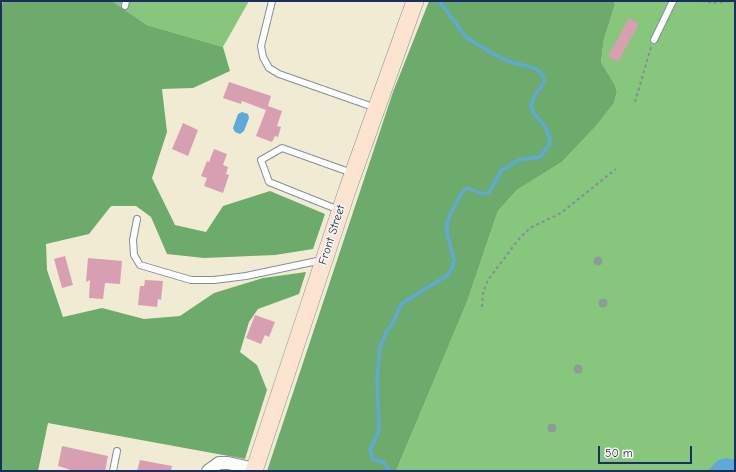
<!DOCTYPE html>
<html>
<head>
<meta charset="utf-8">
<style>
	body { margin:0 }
	#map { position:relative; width:736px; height:472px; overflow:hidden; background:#f2ebd4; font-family:"Comic Neue",sans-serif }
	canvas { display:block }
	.frame { position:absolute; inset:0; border:2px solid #1b2f5e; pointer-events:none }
	.scale { position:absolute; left:598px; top:446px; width:94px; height:18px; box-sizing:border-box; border:2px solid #1b2f5e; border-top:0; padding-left:5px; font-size:12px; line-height:14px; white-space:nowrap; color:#1b2f5e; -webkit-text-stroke:3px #fbf7ec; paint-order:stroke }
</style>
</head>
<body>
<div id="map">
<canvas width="736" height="472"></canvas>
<div class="frame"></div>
<div class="scale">50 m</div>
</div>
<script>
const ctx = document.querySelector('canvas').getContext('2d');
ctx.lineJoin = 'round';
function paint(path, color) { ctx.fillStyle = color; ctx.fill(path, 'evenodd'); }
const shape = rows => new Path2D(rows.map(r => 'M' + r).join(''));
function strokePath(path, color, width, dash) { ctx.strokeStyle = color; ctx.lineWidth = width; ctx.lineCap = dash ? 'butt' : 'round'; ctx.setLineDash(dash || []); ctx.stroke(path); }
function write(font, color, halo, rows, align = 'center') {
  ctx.font = font + ' "Comic Neue",sans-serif'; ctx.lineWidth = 3; ctx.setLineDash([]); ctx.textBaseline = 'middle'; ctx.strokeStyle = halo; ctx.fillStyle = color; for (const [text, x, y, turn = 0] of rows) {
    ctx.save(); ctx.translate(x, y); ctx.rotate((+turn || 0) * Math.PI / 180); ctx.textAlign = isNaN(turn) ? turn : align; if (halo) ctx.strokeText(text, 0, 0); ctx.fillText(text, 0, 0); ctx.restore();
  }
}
const green = shape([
	[112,1,249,1,223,47,147,25],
	[614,1,735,1,735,471,396,471,467,302,498,211,517,190,562,162,597,125,614,103,617,92,615,85,601,62,604,39,615,5]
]);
const forest = shape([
	[3,1,112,1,147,25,223,47,230,71,193,88,162,89,167,132,152,178,175,225,206,232,223,206,270,191,325,214,313,249,275,255,204,258,167,254,151,217,136,206,111,206,89,234,46,244,47,270,63,317,102,308,144,319,180,316,214,293,263,278,306,272,299,294,258,309,249,322,240,352,257,365,267,390,245,459,48,423,38,471,1,471,1,8],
	[429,1,614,1,615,5,604,39,601,62,615,85,617,92,614,103,597,125,562,162,517,190,498,211,467,302,396,471,267,471,393,92]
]);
const water = shape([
	[242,112,248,114,249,118,244,131,240,134,235,132,233,128,238,114],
	[727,458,735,460,735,471,708,471,718,460]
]);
const stream = shape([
	[390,471,383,462,373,459,370,450,379,431,377,379,380,347,387,331,393,323,401,304,448,275,452,268,454,260,447,233,447,224,450,214,463,191,468,188,483,194,489,192,502,170,519,160,540,157,549,145,550,139,545,127,533,112,531,105,535,95,544,83,543,76,538,70,528,66,513,63,495,55,467,38,439,1]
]);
const building = shape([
	[629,18,639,24,618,62,608,56],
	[229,82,271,96,268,106,282,111,277,126,281,127,278,137,275,136,272,142,256,136,266,110,242,101,241,104,223,98],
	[183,123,198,130,188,156,172,149],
	[214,149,227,154,223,165,228,167,226,174,229,175,223,193,204,186,207,178,201,176,207,161,209,162],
	[65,256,73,285,62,288,54,259],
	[88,258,122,261,120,284,105,283,103,299,89,298,90,280,86,282],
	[145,280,163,281,161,300,158,299,157,307,138,305,140,286,144,286],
	[255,315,275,322,269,337,265,335,261,344,246,338],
	[62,446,108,456,105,471,74,471,58,466],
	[140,460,172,466,171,471,137,471]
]);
const path = shape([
	[702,1,713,3,732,1],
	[635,102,651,47],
	[482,307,483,293,488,280,518,240,530,228,561,213,616,169]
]);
const lane = shape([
	[272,1,261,46,263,57,269,68,279,74,376,108],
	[125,6,126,1],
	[654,40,673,1],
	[339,210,269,182,261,160,282,148,352,173],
	[137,219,133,240,134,255,140,265,191,280,214,280,246,276,322,260],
	[113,471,117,451]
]);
const street = shape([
	[208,471,219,463,228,463,255,469]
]);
const secondary = shape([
	[254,471,348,188,415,1]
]);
const trees = [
	[598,261],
	[603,303],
	[578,369],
	[552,428]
];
const streetNames = [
	["Front Street",332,235,-72]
];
paint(green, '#86c67d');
paint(forest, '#6cab6c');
paint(water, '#60a8d7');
strokePath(stream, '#60a8d7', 3.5);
paint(building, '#d89fb2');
strokePath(lane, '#868d99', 8);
strokePath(street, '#868d99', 14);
strokePath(secondary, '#868d99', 18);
strokePath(path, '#868d99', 2, [3, 3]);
strokePath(lane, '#fff', 6);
strokePath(street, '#fff', 12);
strokePath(secondary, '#fde4d0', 17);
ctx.fillStyle = '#8d9c98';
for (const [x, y] of trees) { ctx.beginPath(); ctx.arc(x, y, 4.5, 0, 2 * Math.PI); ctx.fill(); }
write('12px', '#1b2f5e', '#fbf7ec', streetNames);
</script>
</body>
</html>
